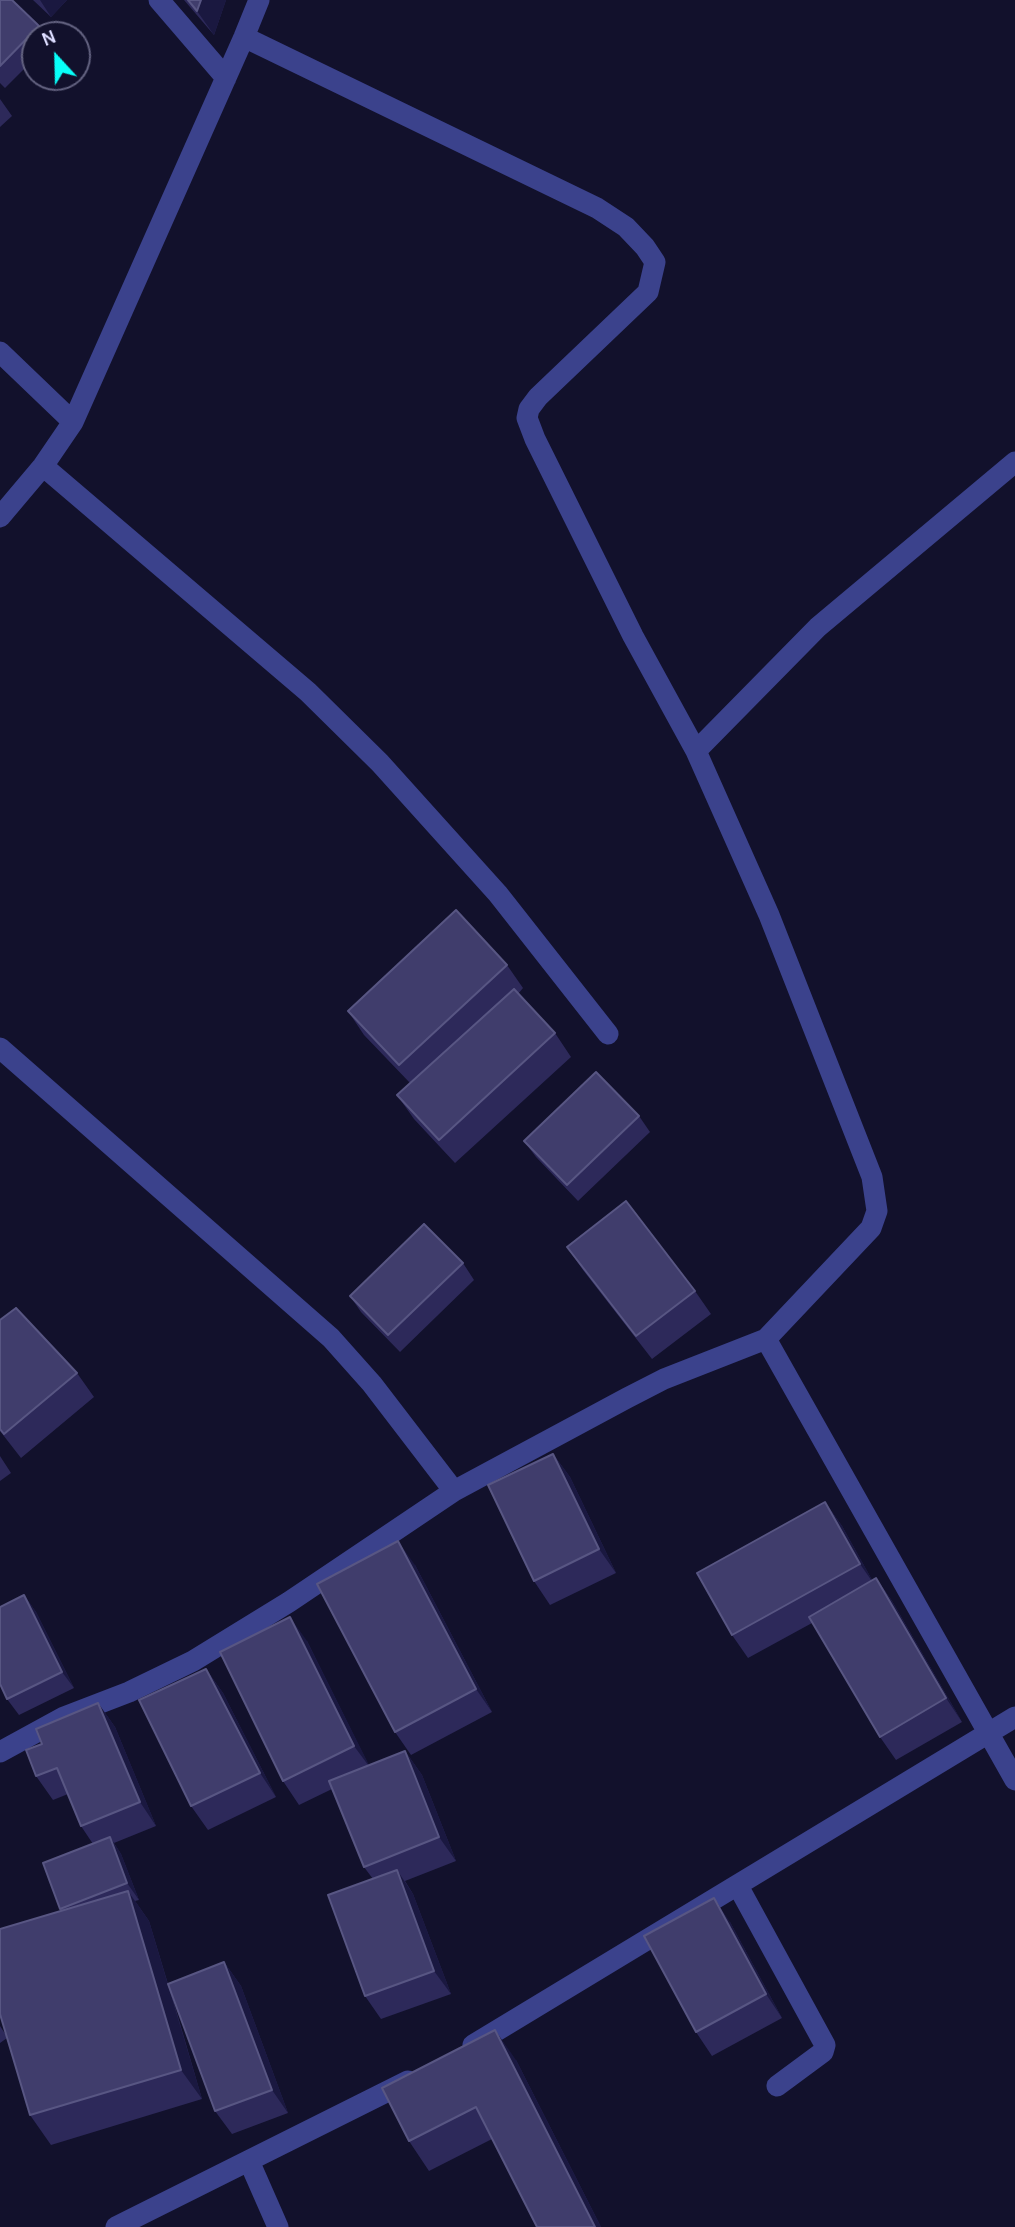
<!DOCTYPE html>
<html>
<head>
<meta charset="utf-8">
<style>
	body { margin:0 }
	#map { position:relative; width:1015px; height:2227px; overflow:hidden; background:#12112c; font-family:Karla,sans-serif }
	canvas { display:block }
	.north { position:absolute; left:21px; top:21px; width:70px; height:70px; box-sizing:border-box; background:#12112c; border:2px solid #636280; border-radius:50%; rotate:338deg; font-size:19px; font-weight:700; line-height:28px; text-align:center; color:#dcdcff }
	.north::after { content:''; display:block; margin:auto; width:24px; height:32px; background:#08fff9; clip-path:polygon(50% 0,100% 100%,50% 72%,0 100%) }
</style>
</head>
<body>
<div id="map">
<canvas width="1015" height="2227"></canvas>
<div class="north">N</div>
</div>
<script>
const ctx = document.querySelector('canvas').getContext('2d');
ctx.lineJoin = 'round';
const shape = rows => new Path2D(rows.map(r => 'M' + r).join(''));
function strokePath(path, color, width, dash) { ctx.strokeStyle = color; ctx.lineWidth = width; ctx.lineCap = dash ? 'butt' : 'round'; ctx.setLineDash(dash || []); ctx.stroke(path); }
function paint(path, color) { ctx.fillStyle = color; ctx.fill(path, 'evenodd'); }
const minor = shape([
	[159,0,226,78],
	[0,352,73,422],
	[43,466,308,692,380,763,498,894,608,1034],
	[0,517,43,466,73,422,244,37,259,0],
	[696,751,818,627,1015,462],
	[0,1048,331,1338,372,1384,454,1491],
	[766,1339,1015,1780],
	[0,1752,64,1717,129,1692,193,1661,289,1602,454,1491,627,1398,664,1379,766,1339,871,1228,877,1211,872,1177,769,915,696,751,633,636,535,439,527,418,529,409,538,397,648,292,655,262,645,247,626,227,597,208,244,37],
	[738,1886,825,2045,823,2052,777,2086],
	[473,2045,1015,1717],
	[249,2161,278,2227],
	[116,2227,408,2081]
]);
const wall = shape([
	[0,0,39,26,46,35,35,35,35,58,5,88,0,83],
	[33,0,67,0,51,17],
	[184,0,226,0,214,35],
	[0,99,12,116,0,127],
	[507,965,523,988,518,994,555,1033,571,1057,455,1163,414,1119,397,1095,410,1083,364,1035,348,1011],
	[639,1116,650,1132,578,1201,536,1157,524,1141],
	[567,1247,695,1291,711,1314,652,1359,583,1270],
	[463,1263,474,1280,400,1352,361,1312,350,1296],
	[0,1320,77,1373,94,1397,21,1458,0,1431],
	[553,1454,570,1477,616,1573,550,1605,534,1581],
	[0,1456,11,1473,0,1481],
	[825,1502,842,1526,872,1580,876,1578,892,1601,962,1722,896,1760,880,1737,812,1623,748,1658,732,1635],
	[415,1565,492,1712,411,1755,395,1732],
	[24,1595,36,1612,74,1688,19,1715,7,1699],
	[307,1641,369,1766,405,1751,422,1775,456,1861,405,1881,413,1894,451,1994,381,2019,365,1996,373,1879,364,1867,332,1789,299,1805,283,1781],
	[206,1669,223,1693,276,1797,208,1830,191,1806],
	[98,1703,115,1727,156,1826,114,1843,121,1854,139,1900,135,1901,149,1921,168,1984,224,1962,241,1986,288,2113,232,2134,215,2111,169,1986,202,2099,51,2145,30,2115,7,2038,0,2043,0,2026,6,2035,62,1911,60,1909,93,1844,81,1826,68,1794,53,1800,36,1776,42,1744],
	[730,1922,782,2018,712,2056,696,2032],
	[516,2060,601,2227,537,2227,492,2139,429,2171,409,2141]
]);
const shadedWall = shape([
	[40,0,67,0,51,17],
	[201,0,226,0,214,35,197,11],
	[553,1454,570,1477,616,1573,599,1549],
	[825,1502,842,1526,876,1587,860,1564],
	[398,1541,415,1565,492,1712,476,1689],
	[876,1578,892,1601,962,1722,946,1698],
	[24,1595,36,1612,74,1688,62,1672],
	[290,1617,307,1641,371,1769,354,1746],
	[206,1669,223,1693,276,1797,260,1773],
	[98,1703,115,1727,156,1826,140,1802],
	[405,1751,422,1775,456,1861,439,1837],
	[110,1837,121,1854,139,1900,127,1883],
	[397,1870,413,1894,451,1994,434,1971],
	[128,1891,149,1921,202,2099,181,2070],
	[714,1898,730,1922,782,2018,766,1994],
	[224,1962,241,1986,288,2113,272,2090],
	[495,2030,516,2060,601,2227,595,2227]
]);
const building = shape([
	[0,0,12,0,39,26,0,66,0,0],
	[188,0,201,0,197,11,188,0],
	[456,910,507,965,399,1065,348,1011,456,910],
	[514,989,555,1033,439,1140,397,1095,514,989],
	[596,1072,639,1116,567,1185,524,1141,596,1072],
	[626,1201,695,1291,636,1336,567,1247,626,1201],
	[424,1224,463,1263,388,1335,350,1296,424,1224],
	[16,1308,77,1373,4,1434,0,1429,0,1320,16,1308],
	[553,1454,599,1549,534,1581,488,1485,553,1454],
	[825,1502,860,1564,732,1635,697,1573,825,1502],
	[398,1541,476,1689,395,1732,317,1584,398,1541],
	[876,1578,946,1698,880,1737,809,1617,876,1578],
	[24,1595,62,1672,7,1699,0,1684,0,1607,24,1595],
	[290,1617,354,1746,283,1781,220,1652,290,1617],
	[206,1669,260,1773,191,1806,139,1700,206,1669],
	[98,1703,140,1802,81,1826,57,1768,36,1776,26,1750,42,1744,36,1729,98,1703],
	[405,1751,439,1837,364,1867,329,1781,405,1751],
	[110,1837,127,1883,60,1909,43,1863,110,1837],
	[397,1870,434,1971,365,1996,328,1895,397,1870],
	[128,1891,181,2070,30,2115,0,2014,0,1929,128,1891],
	[714,1898,766,1994,696,2032,644,1936,714,1898],
	[224,1962,272,2090,215,2111,168,1984,224,1962],
	[495,2030,595,2227,537,2227,476,2107,409,2141,382,2088,495,2030]
]);
strokePath(minor, '#3b428c', 21);
paint(wall, '#2d295a');
paint(shadedWall, '#1a1840');
paint(building, '#403d6c');
strokePath(building, '#585683', 2);
</script>
</body>
</html>
